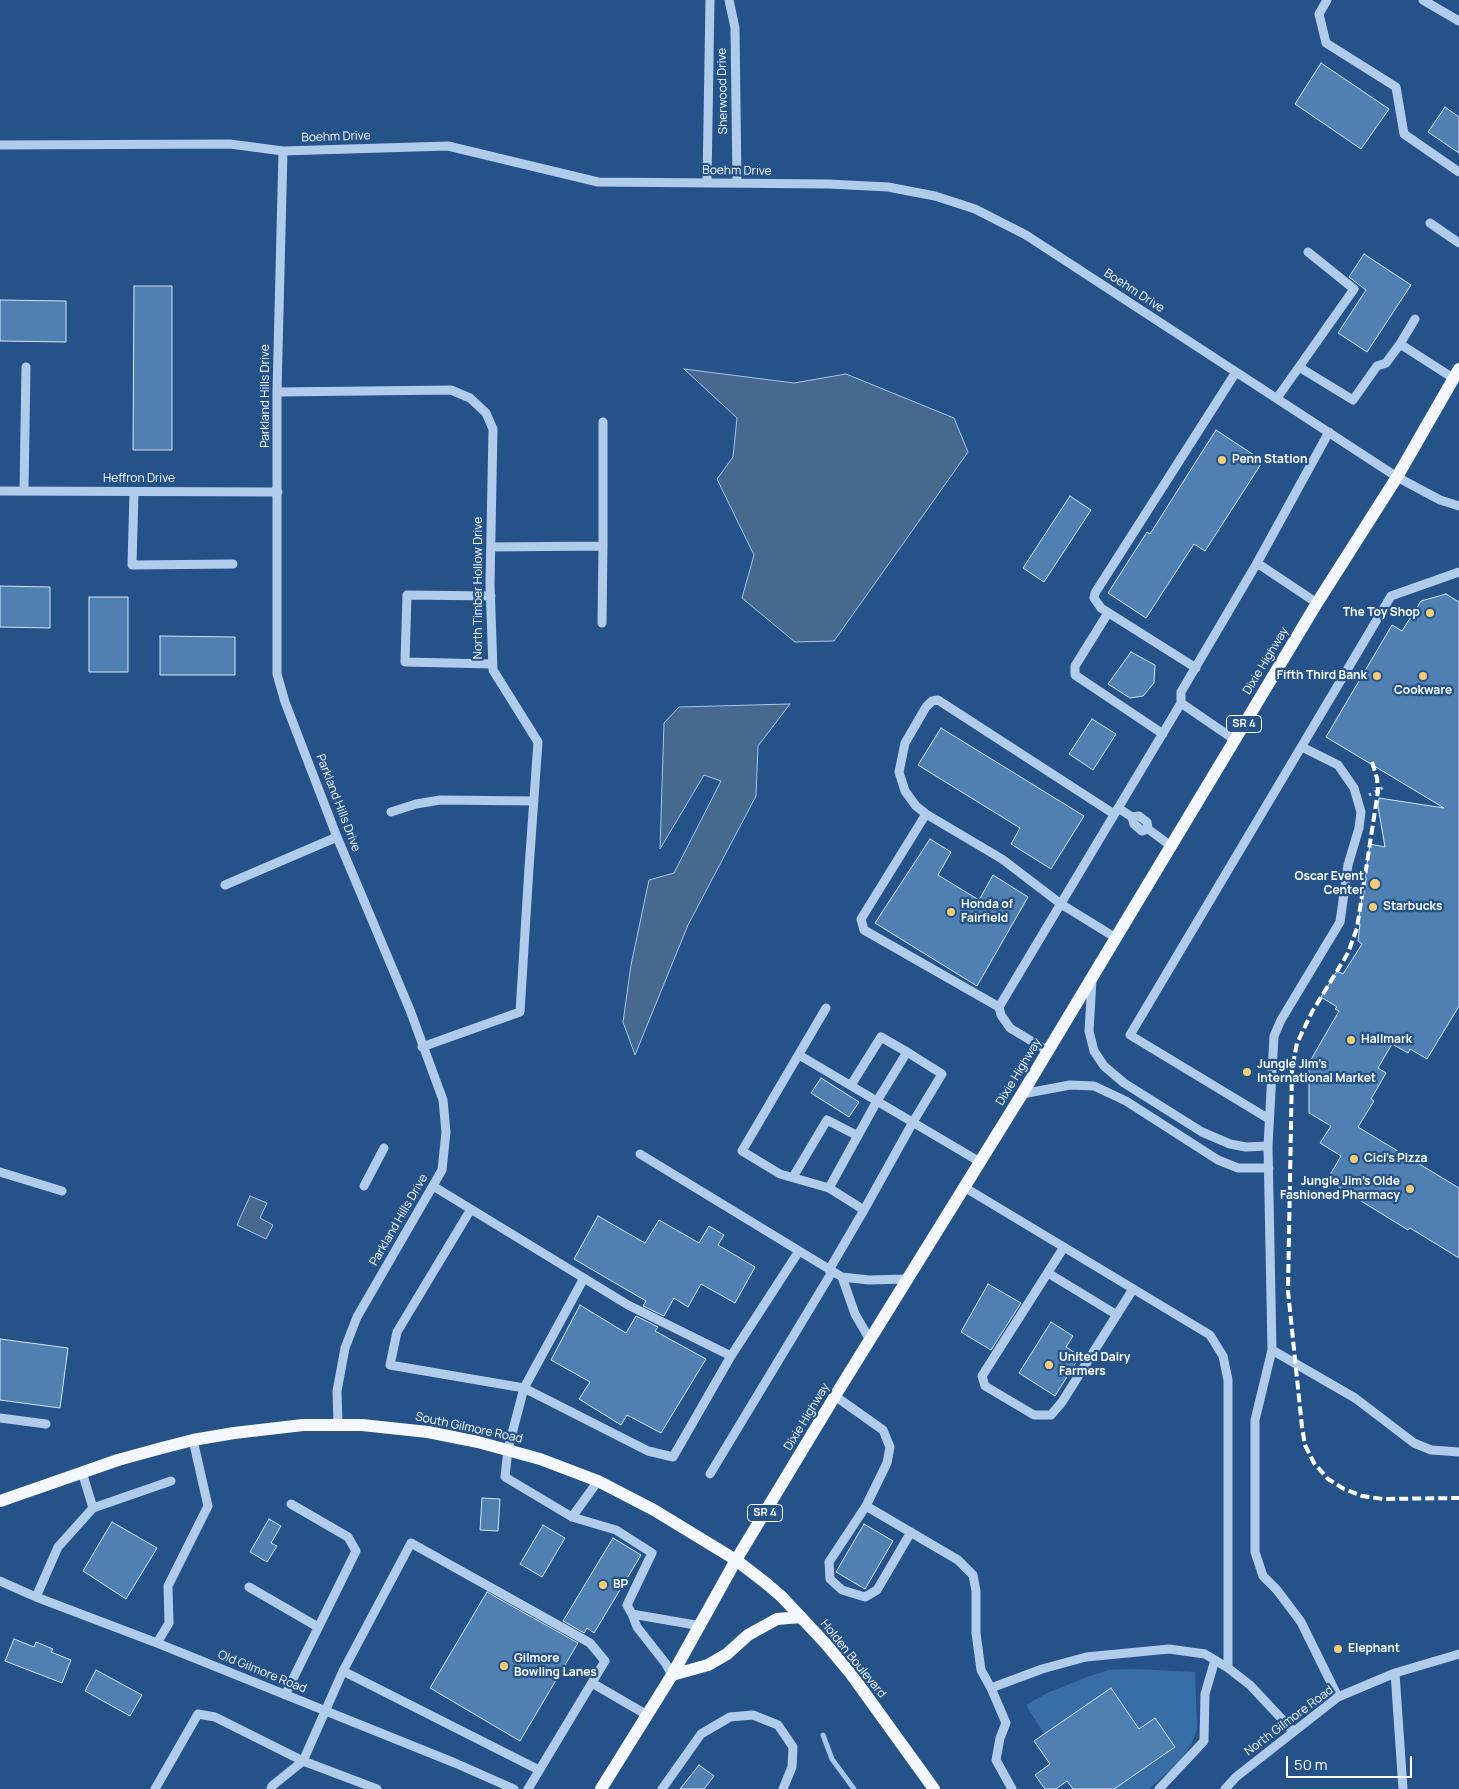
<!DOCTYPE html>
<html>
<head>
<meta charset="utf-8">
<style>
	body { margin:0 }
	#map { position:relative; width:1459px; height:1789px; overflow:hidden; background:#245289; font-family:Manrope,sans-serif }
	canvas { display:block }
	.scale { position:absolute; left:1286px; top:1756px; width:126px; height:22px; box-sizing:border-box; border:2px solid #fff; border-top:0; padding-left:6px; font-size:15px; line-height:18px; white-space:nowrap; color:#fff; -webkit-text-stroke:4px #245289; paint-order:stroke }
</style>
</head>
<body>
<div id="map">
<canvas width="1459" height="1789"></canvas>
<div class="scale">50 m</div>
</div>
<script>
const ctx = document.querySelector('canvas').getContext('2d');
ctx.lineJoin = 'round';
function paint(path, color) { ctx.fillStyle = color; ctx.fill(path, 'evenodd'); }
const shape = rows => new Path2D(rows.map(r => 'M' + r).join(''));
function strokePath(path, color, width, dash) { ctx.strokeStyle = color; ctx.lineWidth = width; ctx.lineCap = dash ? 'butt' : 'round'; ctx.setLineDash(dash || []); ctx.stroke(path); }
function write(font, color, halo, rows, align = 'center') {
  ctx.font = font + ' Manrope,sans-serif'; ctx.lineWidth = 4.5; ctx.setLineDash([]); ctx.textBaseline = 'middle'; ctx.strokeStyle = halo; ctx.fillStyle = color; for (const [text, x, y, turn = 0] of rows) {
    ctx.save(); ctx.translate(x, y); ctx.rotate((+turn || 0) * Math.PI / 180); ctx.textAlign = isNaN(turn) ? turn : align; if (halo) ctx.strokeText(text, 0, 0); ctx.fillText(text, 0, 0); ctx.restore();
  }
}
const green = shape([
	[1133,1669,1195,1672,1197,1729,1191,1745,1181,1760,1149,1789,1114,1789,1175,1748,1155,1718,1139,1729,1111,1688,1044,1734,1026,1705,1047,1693,1087,1677,1109,1670]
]);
const water = shape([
	[684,369,794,383,846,374,954,418,968,452,834,641,795,642,742,598,754,555,717,479,733,457,737,418,684,369],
	[790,704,758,746,756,796,688,925,635,1055,623,1022,631,965,649,880,674,873,721,781,704,775,660,849,664,723,679,707,790,704],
	[250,1196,267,1203,260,1218,273,1225,266,1239,237,1225,250,1196]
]);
const stream = shape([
	[823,1735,832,1759,854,1789]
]);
const building = shape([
	[1321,63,1389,109,1361,149,1295,104,1321,63],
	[1445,107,1459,117,1459,153,1428,132,1445,107],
	[1364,254,1411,285,1367,352,1338,333,1366,290,1349,277,1364,254],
	[134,286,172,286,172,450,133,450,134,286],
	[0,300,66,301,66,342,0,341,0,300],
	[1216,430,1263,461,1205,551,1194,544,1146,618,1108,593,1147,532,1150,534,1216,430],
	[1070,496,1091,510,1044,582,1023,568,1070,496],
	[0,586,50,587,50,628,0,627,0,586],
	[1446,594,1459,602,1459,1006,1427,1059,1410,1049,1408,1053,1392,1044,1378,1068,1386,1073,1371,1099,1374,1101,1358,1127,1459,1188,1459,1258,1410,1228,1408,1230,1327,1180,1341,1156,1320,1143,1331,1126,1309,1113,1309,1063,1339,1011,1335,1009,1337,1007,1321,997,1337,971,1343,974,1362,944,1358,941,1360,924,1358,924,1370,844,1385,847,1378,806,1379,798,1444,808,1326,737,1392,625,1402,631,1421,601,1446,594],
	[89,597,128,597,128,672,89,672,89,597],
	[160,636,235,637,235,675,160,675,160,636],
	[1131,652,1155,665,1154,683,1143,696,1130,698,1108,684,1131,652],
	[1092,719,1116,734,1093,770,1069,754,1092,719],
	[941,728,1084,816,1051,869,1011,844,1020,828,918,765,941,728],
	[930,839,951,852,938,875,979,900,993,875,1028,897,977,986,875,923,930,839],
	[821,1078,859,1102,849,1117,811,1093,821,1078],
	[598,1216,645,1243,659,1220,699,1243,709,1226,724,1235,718,1245,755,1267,735,1303,701,1284,688,1307,674,1298,664,1316,643,1306,646,1301,574,1259,598,1216],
	[988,1284,1021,1303,991,1350,961,1332,988,1284],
	[580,1305,626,1333,636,1316,658,1327,655,1331,706,1359,661,1433,627,1415,621,1425,579,1399,590,1382,551,1360,580,1305],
	[1051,1322,1073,1336,1066,1347,1080,1356,1055,1396,1019,1373,1051,1322],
	[0,1339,68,1348,60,1408,0,1400,0,1339],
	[482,1498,500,1499,498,1531,480,1530,482,1498],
	[269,1519,281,1526,271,1543,277,1546,267,1562,250,1552,269,1519],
	[112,1522,157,1548,126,1599,83,1571,112,1522],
	[864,1524,893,1541,865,1589,836,1572,864,1524],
	[543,1525,565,1538,542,1577,520,1564,543,1525],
	[613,1538,641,1555,594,1633,587,1628,584,1633,563,1621,613,1538],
	[487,1592,578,1643,520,1741,430,1688,487,1592],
	[14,1639,34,1647,36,1642,53,1649,51,1652,71,1660,62,1683,5,1661,14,1639],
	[96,1670,142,1695,130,1716,85,1691,96,1670],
	[1111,1688,1139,1729,1155,1718,1175,1747,1114,1789,1073,1789,1067,1781,1056,1789,1045,1789,1035,1775,1050,1764,1034,1741,1111,1688],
	[699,1765,714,1776,704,1789,680,1789,699,1765]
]);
const path = shape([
	[1369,795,1386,786]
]);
const minor = shape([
	[729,0,735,28,737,183],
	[1327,0,1319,14,1326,43,1396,87,1404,134,1459,172],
	[1423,0,1459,21],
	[0,145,230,144,283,151,448,146,598,182,829,184,888,187,935,196,975,209,1026,235,1397,477,1440,500,1459,506],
	[283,151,277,392,277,674,285,702,337,837,410,1010,443,1100,446,1132,442,1170,357,1317,345,1348,337,1391,338,1425],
	[707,183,710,0],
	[1430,223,1459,243],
	[1308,252,1354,289,1299,367,1353,400,1377,366,1386,363,1400,344],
	[1415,319,1400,344,1453,378],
	[277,392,451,390,470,398,486,413,493,429,490,584,493,670,538,742,529,868,520,1012,422,1047],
	[1277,398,1299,367],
	[0,491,278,492],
	[24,491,26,367],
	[134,492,132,565,233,564],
	[491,547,603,546,603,422],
	[1257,563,1317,603],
	[491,596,407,595,405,662,492,664],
	[1108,613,1075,666,1075,675,1163,734],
	[602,623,603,546],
	[1196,668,1101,608,1094,598,1095,593,1236,372],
	[1235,740,1181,703,1181,692,1257,563,1329,432],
	[1302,747,1338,765,1354,788,1361,812,1359,828,1348,865,1340,922,1281,1020,1274,1036,1268,1146,1272,1350,1255,1420,1255,1552,1263,1576,1277,1590,1301,1622,1338,1697],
	[1118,808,1132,817,1139,816,1147,822,1148,829,1171,846],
	[391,812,416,804,440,800,534,801],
	[926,814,916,806,905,791,899,772,905,743,926,707,932,701,938,700,1114,814],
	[1132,817,1134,824,1142,831,1148,829],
	[225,885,337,837],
	[1092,980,1089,1031,1094,1051,1104,1066,1124,1083,1202,1132,1230,1144,1246,1147,1268,1146],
	[999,1007,864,930,861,919,926,814,1002,859,1061,904,1116,938],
	[826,1008,742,1151,780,1174,829,1188],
	[1048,1051,1010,1028,1001,1015,999,1007,1181,703],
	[799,1055,980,1162],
	[851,1085,881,1037,907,1052],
	[1022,1094,1070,1085,1094,1086,1126,1101,1218,1160,1238,1168,1269,1168],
	[1269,1119,1130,1035,1391,596,1459,572],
	[640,1154,842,1277,869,1280,907,1279],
	[0,1172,62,1191],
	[793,1177,827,1120,858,1136],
	[364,1186,384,1148],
	[433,1186,628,1305,731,1356,673,1457,648,1451,524,1388,390,1365,397,1332,471,1209],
	[964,1187,1210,1335,1223,1356,1228,1380,1228,1668],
	[1064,1247,982,1376,985,1386,1034,1415,1051,1415,1062,1402,1133,1289],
	[829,1270,864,1210,913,1122,942,1074,907,1052,877,1101,829,1188,864,1210],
	[1048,1273,1117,1315],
	[842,1277,855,1314,870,1340],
	[584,1278,524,1388,508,1449,505,1477,572,1517,616,1530,652,1553,627,1605,632,1614,637,1627,666,1664,672,1675],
	[1272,1350,1355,1398,1414,1443,1431,1450,1459,1452],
	[731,1356,799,1251],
	[835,1396,883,1430,890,1447,887,1463,866,1506,958,1560,973,1575,976,1591,976,1633,981,1670,991,1688,1006,1723,1000,1738,996,1760,1012,1789],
	[0,1418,46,1424],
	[82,1472,93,1508],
	[710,1474,832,1272],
	[866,1506,829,1562,830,1579,842,1590,865,1597,877,1590,911,1532],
	[572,1517,598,1481],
	[0,1581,36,1597,157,1643,455,1763,514,1789],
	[249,1587,318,1627],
	[36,1597,58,1547,93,1508,171,1481],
	[632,1614,701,1626],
	[157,1643,169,1623,168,1586,208,1506,193,1440],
	[1395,1673,1403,1789],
	[592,1683,647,1715],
	[991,1688,1042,1669,1086,1657,1169,1649,1205,1654,1228,1668,1250,1685,1293,1731],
	[285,1695,356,1551,348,1537,291,1504],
	[155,1789,198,1714,215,1717,303,1761,377,1789],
	[271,1789,272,1786,303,1761,343,1671],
	[528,1789,605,1661,590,1643,411,1543,343,1671,539,1770],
	[662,1789,701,1734,730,1717,753,1715,778,1725,793,1747,792,1767,783,1789],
	[1159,1789,1204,1741,1205,1694,1215,1660],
	[1225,1789,1236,1777,1338,1697,1395,1673,1459,1654]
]);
const major = shape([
	[0,1501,118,1460,158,1449,193,1440,234,1433,303,1425,362,1425,428,1432,478,1442,540,1459,598,1481,654,1510,736,1560,767,1584,782,1597,826,1644,851,1674,934,1789],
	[672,1675,708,1665,727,1654,748,1635,777,1619,801,1617],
	[601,1789,672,1675,736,1560,835,1396,1022,1094,1317,603,1397,477,1459,369]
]);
const rail = shape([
	[1372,762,1377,778,1378,791,1357,928,1348,953,1312,1012,1297,1043,1292,1069,1288,1291,1302,1427,1305,1445,1314,1463,1328,1479,1344,1489,1362,1496,1383,1499,1459,1498]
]);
const markers = [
	[1222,460,5,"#f4cd74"],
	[1430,613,5,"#f4cd74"],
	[1377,676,5,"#f4cd74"],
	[1423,676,5,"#f4cd74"],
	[1375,884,6,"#f4cd74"],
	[1373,907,5,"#f4cd74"],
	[951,912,5,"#f4cd74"],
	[1351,1040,5,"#f4cd74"],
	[1247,1072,5,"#f4cd74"],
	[1354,1159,5,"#f4cd74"],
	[1410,1189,5,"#f4cd74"],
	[1049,1365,5,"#f4cd74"],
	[603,1585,5,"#f4cd74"],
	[1338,1649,5,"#f4cd74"],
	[504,1666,5,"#f4cd74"]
];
const shields = [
	[1244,724,35],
	[765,1513,35]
];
const shieldNames = [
	["SR 4",1244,724],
	["SR 4",765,1513]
];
const streetNames = [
	["Sherwood Drive",723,91,-91],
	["Boehm Drive",336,137,-2],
	["Boehm Drive",737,171,1],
	["Boehm Drive",1134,291,33],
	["Parkland Hills Drive",266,396,-90],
	["Heffron Drive",139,479],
	["North Timber Hollow Drive",479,588,-90],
	["Dixie Highway",1266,661,-59],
	["Parkland Hills Drive",338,803,69],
	["Dixie Highway",1019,1072,-59],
	["Parkland Hills Drive",399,1220,-60],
	["Dixie Highway",807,1417,-59],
	["South Gilmore Road",469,1428,12],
	["Holden Boulevard",853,1659,51],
	["Old Gilmore Road",262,1672,22],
	["North Gilmore Road",1289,1721,-37]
];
const poiNames = [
	["Penn Station",1232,460],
	["The Toy Shop",1420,613,"right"],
	["Fifth Third Bank",1367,676,"right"],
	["Cookware",1423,691,"center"],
	["Oscar Event",1364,877,"right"],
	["Center",1364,891,"right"],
	["Honda of",961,905],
	["Fairfield",961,919],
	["Starbucks",1383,907],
	["Hallmark",1361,1040],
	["Jungle Jim’s",1257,1065],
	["International Market",1257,1079],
	["Cici’s Pizza",1364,1159],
	["Jungle Jim’s Olde",1400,1182,"right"],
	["Fashioned Pharmacy",1400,1196,"right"],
	["United Dairy",1059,1358],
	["Farmers",1059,1372],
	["BP",613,1585],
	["Elephant",1348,1649],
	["Gilmore",514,1659],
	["Bowling Lanes",514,1673]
];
paint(green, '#386da6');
paint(water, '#47688f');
strokePath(water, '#a5c7eb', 1);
strokePath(stream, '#a5c7eb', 5);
paint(building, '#507fb2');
strokePath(building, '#d5e5f7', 1);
strokePath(path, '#b1ccea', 3, [2.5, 4]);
strokePath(minor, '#b1ccea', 9);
strokePath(major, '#f4f8fe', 12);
strokePath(rail, '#fff', 4, [9, 4]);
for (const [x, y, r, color] of markers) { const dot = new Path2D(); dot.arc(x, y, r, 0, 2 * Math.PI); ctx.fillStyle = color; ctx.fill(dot); strokePath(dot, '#245289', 2); }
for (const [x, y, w] of shields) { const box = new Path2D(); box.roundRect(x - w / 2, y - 8.5, w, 17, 4); ctx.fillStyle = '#245289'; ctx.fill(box); strokePath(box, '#fff', 1); }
write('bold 11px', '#fff', null, shieldNames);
write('12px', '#fff', '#245289', streetNames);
write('bold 12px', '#fff', '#245289', poiNames, 'left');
</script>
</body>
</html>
